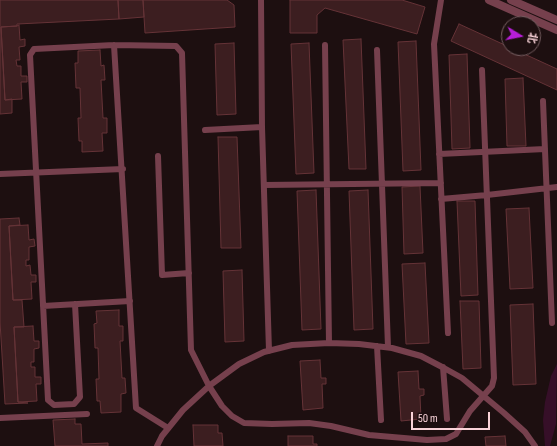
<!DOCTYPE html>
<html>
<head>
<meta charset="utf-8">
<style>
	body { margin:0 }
	#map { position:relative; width:557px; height:446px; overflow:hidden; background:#1d0f10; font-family:"Sofia Sans Condensed","Noto Sans SC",sans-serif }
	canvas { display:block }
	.north { position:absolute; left:501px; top:16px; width:40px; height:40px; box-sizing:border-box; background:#1d0f10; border:1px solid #755d60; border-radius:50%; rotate:100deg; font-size:11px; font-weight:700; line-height:16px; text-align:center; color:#f9d2d8 }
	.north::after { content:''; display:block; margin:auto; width:14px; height:18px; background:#b71ed8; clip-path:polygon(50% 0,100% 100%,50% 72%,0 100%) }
	.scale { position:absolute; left:411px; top:412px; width:79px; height:18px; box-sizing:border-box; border:2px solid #f9d2d8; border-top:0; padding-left:5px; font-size:12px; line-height:14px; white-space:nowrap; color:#f9d2d8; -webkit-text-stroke:3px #1d0f10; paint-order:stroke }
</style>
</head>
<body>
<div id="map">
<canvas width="557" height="446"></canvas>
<div class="north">北</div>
<div class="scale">50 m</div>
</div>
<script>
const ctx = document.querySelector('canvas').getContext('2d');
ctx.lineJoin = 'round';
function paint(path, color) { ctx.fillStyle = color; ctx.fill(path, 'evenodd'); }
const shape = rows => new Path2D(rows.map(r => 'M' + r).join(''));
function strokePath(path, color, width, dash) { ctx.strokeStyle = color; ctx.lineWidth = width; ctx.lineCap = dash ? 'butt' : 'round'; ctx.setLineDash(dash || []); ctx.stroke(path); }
const water = shape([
	[557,364,556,424,550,446,545,446,543,420,545,402,551,376]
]);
const building = shape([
	[0,0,118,0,119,19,17,24,17,26,1,27,5,100,12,99,12,113,0,114,0,0],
	[118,0,143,0,144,17,119,19,118,0],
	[143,0,227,0,234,5,235,27,145,33,143,0],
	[290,0,402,0,425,7,417,34,325,8,317,15,317,33,290,33,290,0],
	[459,24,557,69,557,90,451,41,459,24],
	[19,25,20,40,25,39,25,46,19,47,20,60,16,60,17,66,21,66,21,76,27,76,27,82,21,82,22,99,5,100,1,27,17,26,19,25],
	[361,39,366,169,349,169,343,40,361,39],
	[416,41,421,170,403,171,398,42,416,41],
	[234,43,236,114,217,115,215,44,234,43],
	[309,43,314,173,296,174,291,44,309,43],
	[100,50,101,66,104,65,105,80,101,80,103,118,107,118,107,133,102,133,103,151,82,152,82,141,79,141,78,118,81,118,80,88,76,88,75,63,78,63,78,51,100,50],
	[467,54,470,148,452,149,449,55,467,54],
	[523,78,526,146,507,146,505,79,523,78],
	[218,137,237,137,241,248,221,248,218,137],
	[420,186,423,253,404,254,402,187,420,186],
	[316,190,321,329,302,330,297,191,316,190],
	[368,190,373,329,354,330,349,191,368,190],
	[457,201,475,201,478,295,461,296,457,201],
	[529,208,533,288,510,289,506,209,529,208],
	[19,218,20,225,9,226,13,300,22,300,24,327,14,327,18,402,28,403,5,404,0,322,0,219,19,218],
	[28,225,29,240,34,239,35,246,29,247,29,260,26,260,26,266,30,265,31,275,36,275,36,282,31,282,32,299,13,300,9,226,28,225],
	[425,263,429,343,406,344,402,264,425,263],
	[242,270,244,341,225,342,223,271,242,270],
	[460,301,479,301,481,368,463,369,460,301],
	[533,304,536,384,513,385,510,305,533,304],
	[119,310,119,326,123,326,123,341,120,341,122,378,125,378,126,393,121,394,121,412,101,413,100,401,97,401,96,379,99,379,98,348,95,348,94,324,97,323,96,311,119,310],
	[33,326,34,341,39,341,39,348,34,349,34,362,31,362,31,367,35,367,35,377,41,377,41,384,36,384,37,401,18,402,14,327,33,326],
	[320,360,321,378,326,378,326,384,322,384,323,408,303,410,300,361,320,360],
	[418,371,419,389,424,389,424,395,420,396,421,419,401,421,398,372,418,371],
	[75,419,75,424,81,424,82,444,108,443,108,446,55,446,53,420,75,419],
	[193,425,218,425,218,433,222,433,223,446,194,446,193,425],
	[288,436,313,436,313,444,317,444,317,446,288,446,288,436],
	[505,436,506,446,486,446,485,437,505,436]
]);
const service = shape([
	[261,0,262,127,269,351],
	[441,0,434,44,448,333],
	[325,45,329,343],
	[377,50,388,347],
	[543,101,552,323],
	[205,130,262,127],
	[439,154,545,149],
	[158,156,162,275,189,273],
	[0,174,123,169],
	[264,185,441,183],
	[441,199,487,195,557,187],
	[75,304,80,397,74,404,54,405,48,400,30,55,34,49,114,45],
	[43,306,130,301],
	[377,346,381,420],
	[443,367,447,419],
	[0,418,87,414],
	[168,428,136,408,114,45,176,46,182,53,191,350,209,386,222,406,232,416,244,423,272,424,309,423,331,426,369,435,427,440,446,439,456,434,470,411,492,386,494,378,482,70],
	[157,446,162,436,183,410,209,386,239,364,264,352,292,345,329,343,359,344,392,348,421,356,444,368,462,378,504,413,525,432,535,446]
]);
const tertiary = shape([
	[489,0,557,30],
	[511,0,557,20]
]);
paint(water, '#360f28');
paint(building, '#3c1e20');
strokePath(building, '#653337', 1);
strokePath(service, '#76404d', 6);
strokePath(tertiary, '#76404d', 8);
</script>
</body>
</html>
